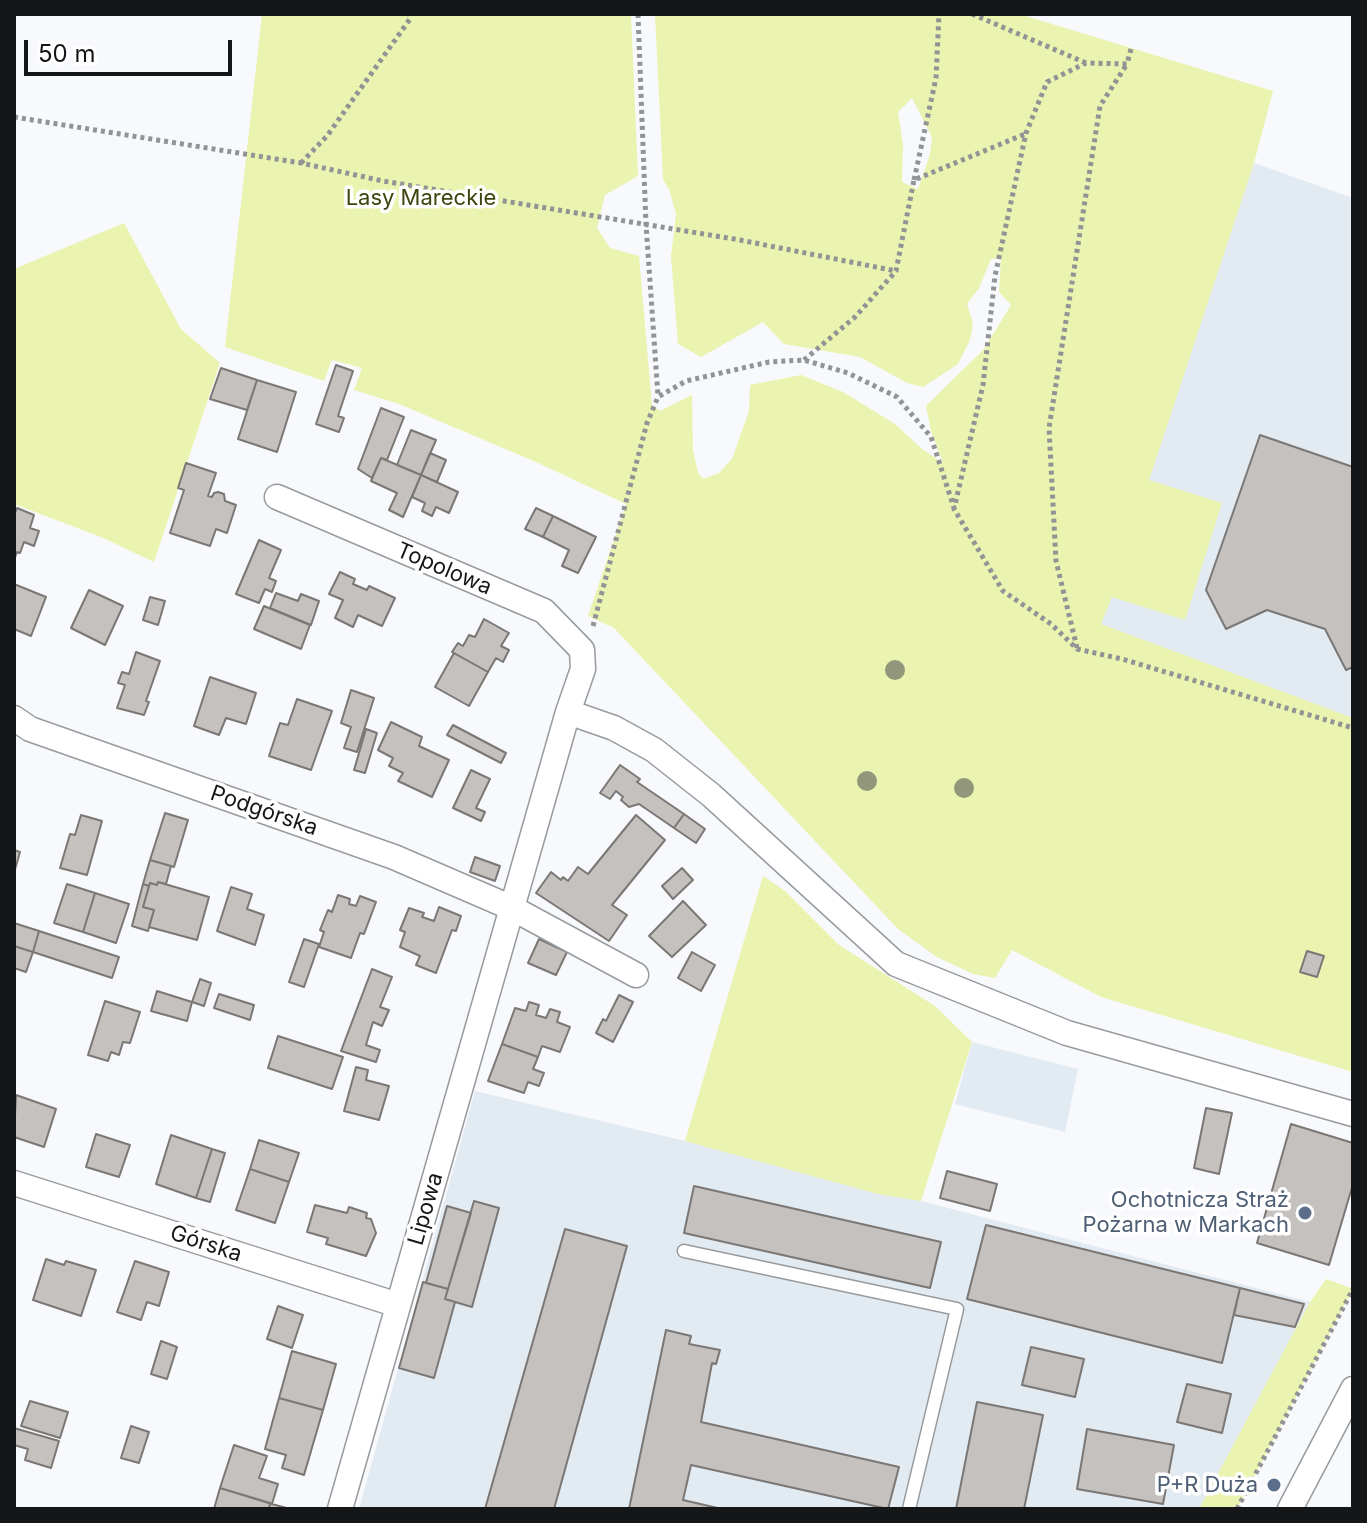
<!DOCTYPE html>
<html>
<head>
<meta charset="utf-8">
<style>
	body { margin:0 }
	#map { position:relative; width:1367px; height:1523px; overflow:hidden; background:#f7f9fc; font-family:Inter,sans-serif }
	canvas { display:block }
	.frame { position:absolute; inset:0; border:16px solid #151617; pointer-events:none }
	.scale { position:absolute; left:24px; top:40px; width:208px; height:36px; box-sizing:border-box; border:4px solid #151617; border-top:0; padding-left:10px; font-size:24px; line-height:28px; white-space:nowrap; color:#151617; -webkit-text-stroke:6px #fff; paint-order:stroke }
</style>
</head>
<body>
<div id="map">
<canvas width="1367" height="1523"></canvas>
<div class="frame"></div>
<div class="scale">50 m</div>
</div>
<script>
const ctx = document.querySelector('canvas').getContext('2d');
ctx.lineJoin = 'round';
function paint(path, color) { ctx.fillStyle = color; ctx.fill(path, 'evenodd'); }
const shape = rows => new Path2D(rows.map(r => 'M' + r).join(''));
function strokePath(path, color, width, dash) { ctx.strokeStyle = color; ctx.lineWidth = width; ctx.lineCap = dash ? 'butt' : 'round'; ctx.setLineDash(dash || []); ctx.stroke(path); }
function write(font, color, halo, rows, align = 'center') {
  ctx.font = font + ' Inter,sans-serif'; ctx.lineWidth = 7; ctx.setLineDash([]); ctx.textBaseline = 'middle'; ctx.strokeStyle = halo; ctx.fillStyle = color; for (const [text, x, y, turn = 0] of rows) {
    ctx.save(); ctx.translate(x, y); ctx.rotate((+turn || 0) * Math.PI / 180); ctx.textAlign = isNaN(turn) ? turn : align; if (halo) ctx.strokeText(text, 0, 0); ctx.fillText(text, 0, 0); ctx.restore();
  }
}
const built = shape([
	[1254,163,1353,198,1353,718,1101,624],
	[972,1042,1078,1069,1065,1132,955,1104],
	[475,1091,685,1141,878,1194,921,1201,1310,1302,1199,1509,359,1509]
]);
const green = shape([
	[262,14,631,14,638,176,605,195,597,228,610,248,639,256,652,405,660,411,692,395,693,450,698,472,703,479,719,473,732,459,749,411,750,385,801,375,843,392,895,424,922,449,943,463,931,431,926,406,984,349,1011,305,999,292,1001,258,991,259,979,288,967,304,973,323,970,340,958,364,923,387,907,383,860,357,784,344,763,322,701,357,678,344,671,256,676,214,669,189,663,180,655,14,1019,14,1273,91,1254,163,1149,480,1222,503,1185,620,1112,597,1101,624,1353,718,1353,1072,1101,997,1012,950,995,978,973,974,937,957,898,929,614,628,588,616,626,504,536,462,399,404,354,390,362,368,332,360,324,381,225,347],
	[912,98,932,137,930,154,918,189,902,182,903,145,898,112],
	[124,223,181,329,220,363,154,562,101,537,14,504,14,269],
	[763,876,785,891,839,945,935,1006,972,1042,921,1201,878,1194,685,1141],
	[1326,1279,1353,1289,1237,1509,1199,1509,1310,1302]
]);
const building = shape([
	[336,365,353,371,338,416,344,418,339,432,316,424,336,365],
	[221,368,257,380,247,410,210,399,221,368],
	[257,380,296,392,277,452,238,439,257,380],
	[381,408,404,417,387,460,381,458,372,478,358,469,381,408],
	[411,430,436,440,421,475,397,465,411,430],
	[1260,435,1353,467,1353,667,1346,670,1325,629,1267,610,1226,629,1206,590,1260,435],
	[430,453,446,460,437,482,421,475,430,453],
	[381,458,421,475,403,517,389,510,397,493,371,481,381,458],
	[186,463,216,473,208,496,212,497,214,493,218,492,224,494,225,501,236,505,227,533,216,529,210,546,170,533,184,490,178,488,186,463],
	[421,475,458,492,449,513,436,507,432,516,422,511,425,503,412,497,421,475],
	[17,508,34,515,30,528,39,531,34,546,24,542,20,553,17,552,14,560,14,515,17,508],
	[536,508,553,516,543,537,525,529,536,508],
	[553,516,596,537,578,573,562,566,569,550,543,537,553,516],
	[259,540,281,550,269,578,276,581,272,592,265,589,259,603,236,594,259,540],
	[340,572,355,579,353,584,367,590,369,586,395,598,382,626,358,615,353,627,335,618,343,600,329,594,340,572],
	[14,584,46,597,31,636,14,629,14,584],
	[89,590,123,606,105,645,71,628,89,590],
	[276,593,298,601,301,594,319,601,311,625,270,608,276,593],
	[150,597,165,601,158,625,143,620,150,597],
	[264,606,310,625,301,649,254,629,264,606],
	[484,619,509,633,501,646,509,650,503,662,496,658,488,672,452,652,458,643,463,646,469,635,475,637,484,619],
	[136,652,160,661,146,701,149,702,144,715,117,708,125,685,118,683,122,672,129,674,136,652],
	[454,653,488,672,469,706,435,687,454,653],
	[210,677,256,693,246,724,226,718,219,735,194,726,210,677],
	[351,690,374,698,357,752,344,748,351,727,341,723,351,690],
	[297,699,332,711,311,770,269,756,280,723,288,725,297,699],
	[391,722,422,737,419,746,449,760,432,797,398,781,403,773,389,766,393,758,378,750,391,722],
	[453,725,506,753,501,763,447,735,453,725],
	[366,729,377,733,365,773,354,770,366,729],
	[620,765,640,779,637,782,684,814,674,828,639,804,629,807,621,800,623,797,616,791,610,799,600,793,620,765],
	[471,770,490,779,476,808,485,812,481,821,453,808,471,770],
	[165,813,188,820,174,867,150,860,165,813],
	[684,814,705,829,696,843,674,828,684,814],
	[81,815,102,821,87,875,60,868,70,834,75,835,81,815],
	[636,815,665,840,612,905,627,915,609,941,536,893,551,872,561,880,563,877,568,881,578,867,588,874,636,815],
	[14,850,20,852,14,873,14,850],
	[475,857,500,866,495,881,470,872,475,857],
	[150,860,171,866,166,884,158,882,157,885,150,883,149,886,143,884,150,860],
	[682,868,693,880,673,899,662,886,682,868],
	[158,882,209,897,197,940,149,927,154,910,143,907,150,883,157,885,158,882],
	[67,884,95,893,83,932,54,923,67,884],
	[143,884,149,886,143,907,154,910,148,931,132,926,143,884],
	[231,887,252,894,247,909,264,915,255,945,217,931,231,887],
	[95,893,129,904,116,943,83,932,95,893],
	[338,895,350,899,349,904,356,906,360,896,376,902,364,934,360,933,351,958,319,947,324,932,320,930,328,910,332,912,338,895],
	[683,901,706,925,672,957,649,936,683,901],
	[439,907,461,916,456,931,452,930,436,973,416,965,420,956,400,947,405,932,400,930,409,908,424,913,422,917,434,921,439,907],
	[14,923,39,931,33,952,14,946,14,923],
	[39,931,119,957,112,978,33,952,39,931],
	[304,939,319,944,304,987,289,982,304,939],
	[539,939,567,952,556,975,528,963,539,939],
	[14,946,33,952,26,972,14,968,14,946],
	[1307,951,1324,956,1317,977,1300,972,1307,951],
	[692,952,715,965,701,991,678,978,692,952],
	[372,969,392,977,380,1007,389,1010,382,1026,373,1022,366,1045,380,1050,376,1062,341,1051,372,969],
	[200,979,211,983,204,1006,192,1002,200,979],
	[157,991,192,1002,187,1021,151,1011,157,991],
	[219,994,254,1005,250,1020,214,1008,219,994],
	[619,995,633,1002,613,1042,596,1033,603,1019,606,1021,619,995],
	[105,1001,140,1012,130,1043,123,1042,119,1055,111,1052,108,1061,88,1055,105,1001],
	[529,1002,539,1005,536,1015,546,1018,550,1009,560,1012,557,1022,570,1027,560,1052,542,1046,538,1057,502,1044,515,1008,526,1011,529,1002],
	[278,1036,343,1057,332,1089,268,1068,278,1036],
	[502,1044,538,1057,533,1069,544,1073,539,1086,528,1082,524,1093,488,1081,502,1044],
	[356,1067,368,1070,366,1080,389,1086,379,1120,344,1111,356,1067],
	[16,1095,56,1109,44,1147,14,1137,16,1095],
	[1206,1108,1232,1113,1219,1174,1194,1168,1206,1108],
	[1291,1124,1353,1143,1353,1184,1329,1265,1257,1243,1291,1124],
	[96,1134,130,1145,119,1177,86,1167,96,1134],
	[171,1135,212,1149,196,1198,156,1184,171,1135],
	[259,1140,299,1153,289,1182,250,1169,259,1140],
	[212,1149,225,1153,210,1202,196,1198,212,1149],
	[250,1169,289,1182,275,1223,236,1210,250,1169],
	[947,1171,997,1184,990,1211,940,1198,947,1171],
	[694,1186,941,1242,930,1288,684,1233,694,1186],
	[474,1201,499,1208,472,1307,445,1299,474,1201],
	[315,1205,347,1213,349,1207,367,1213,366,1218,371,1219,376,1233,366,1256,326,1244,328,1238,307,1232,315,1205],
	[447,1206,471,1213,448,1289,426,1283,447,1206],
	[986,1225,1240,1288,1222,1363,967,1299,986,1225],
	[565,1229,627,1246,554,1509,485,1509,565,1229],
	[46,1259,64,1265,66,1261,96,1270,81,1316,33,1300,46,1259],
	[135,1261,169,1272,159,1306,147,1302,141,1320,117,1312,135,1261],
	[423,1282,448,1289,445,1299,455,1302,434,1378,399,1368,423,1282],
	[1240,1288,1304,1304,1295,1327,1234,1315,1240,1288],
	[278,1306,303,1315,292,1348,267,1339,278,1306],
	[666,1330,691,1336,689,1344,720,1350,716,1364,712,1363,701,1422,899,1467,888,1509,691,1465,683,1500,722,1509,629,1509,666,1330],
	[161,1341,177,1347,167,1379,151,1374,161,1341],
	[1031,1347,1084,1359,1075,1397,1022,1385,1031,1347],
	[292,1351,336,1364,323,1410,279,1398,292,1351],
	[1187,1384,1231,1394,1222,1433,1177,1422,1187,1384],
	[279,1398,323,1410,304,1475,282,1468,286,1455,265,1449,279,1398],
	[30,1401,68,1412,60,1438,21,1426,30,1401],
	[977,1402,1043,1415,1024,1509,956,1509,977,1402],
	[131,1426,149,1432,139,1463,121,1458,131,1426],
	[14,1428,59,1441,51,1468,25,1460,28,1449,14,1445,14,1428],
	[1087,1429,1174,1445,1163,1504,1077,1489,1087,1429],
	[234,1445,267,1456,259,1478,278,1484,272,1504,220,1488,234,1445],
	[220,1488,270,1503,269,1509,214,1509,220,1488],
	[270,1503,272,1504,290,1509,269,1509,270,1503]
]);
const path = shape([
	[638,14,646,224,658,396],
	[972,14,1086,63],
	[1131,49,1127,64,1086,63,1047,82,1026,133,995,276,983,385,954,509,1003,591,1051,624,1077,649,1122,659,1353,728],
	[14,117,301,163,383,181,740,240,896,271],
	[301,163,327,136,410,19,409,14],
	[914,180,936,78,939,14],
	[804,360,855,317,896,271,914,180,1025,134],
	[593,626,647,423,658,397,686,381,769,362,804,360,848,373,897,397,931,437,954,508],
	[1077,648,1056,561,1049,428,1100,106,1127,64],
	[1237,1509,1353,1289]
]);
const lane = shape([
	[684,1251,957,1309,909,1509]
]);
const street = shape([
	[277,497,544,611,582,650,583,669,568,712,340,1509],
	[568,712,614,728,654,750,711,795,896,964,1067,1033,1353,1114],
	[14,718,30,729,394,857,512,908,636,975],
	[14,1183,398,1305],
	[1290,1509,1353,1389]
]);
const trees = [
	[895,670],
	[867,781],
	[964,788]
];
const markers = [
	[1305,1213,8,"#5c6f8a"],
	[1274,1485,8,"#5c6f8a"]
];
const parkNames = [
	["Lasy Mareckie",421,198]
];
const streetNames = [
	["Topolowa",444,569,23],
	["Podgórska",264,811,19],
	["Lipowa",426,1209,-74],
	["Górska",206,1244,18]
];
const serviceNames = [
	["Ochotnicza Straż",1289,1200],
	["Pożarna w Markach",1289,1225],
	["P+R Duża",1258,1485]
];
paint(built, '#e2eaf2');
paint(green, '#eaf3af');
paint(building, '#c4c1bf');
strokePath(building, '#7a7775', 2);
strokePath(lane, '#989b9d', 15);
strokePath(street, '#989b9d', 27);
strokePath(path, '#929395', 5, [4, 4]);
strokePath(lane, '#fff', 12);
strokePath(street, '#fff', 24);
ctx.fillStyle = '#92967a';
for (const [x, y] of trees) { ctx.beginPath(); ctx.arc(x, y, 10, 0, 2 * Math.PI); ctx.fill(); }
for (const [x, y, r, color] of markers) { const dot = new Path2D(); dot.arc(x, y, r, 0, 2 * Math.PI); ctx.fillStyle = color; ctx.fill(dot); strokePath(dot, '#fff', 3); }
write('22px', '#404510', '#fff', parkNames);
write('22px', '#151617', '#fff', streetNames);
write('22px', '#4e5e75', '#fff', serviceNames, 'right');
</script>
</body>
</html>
